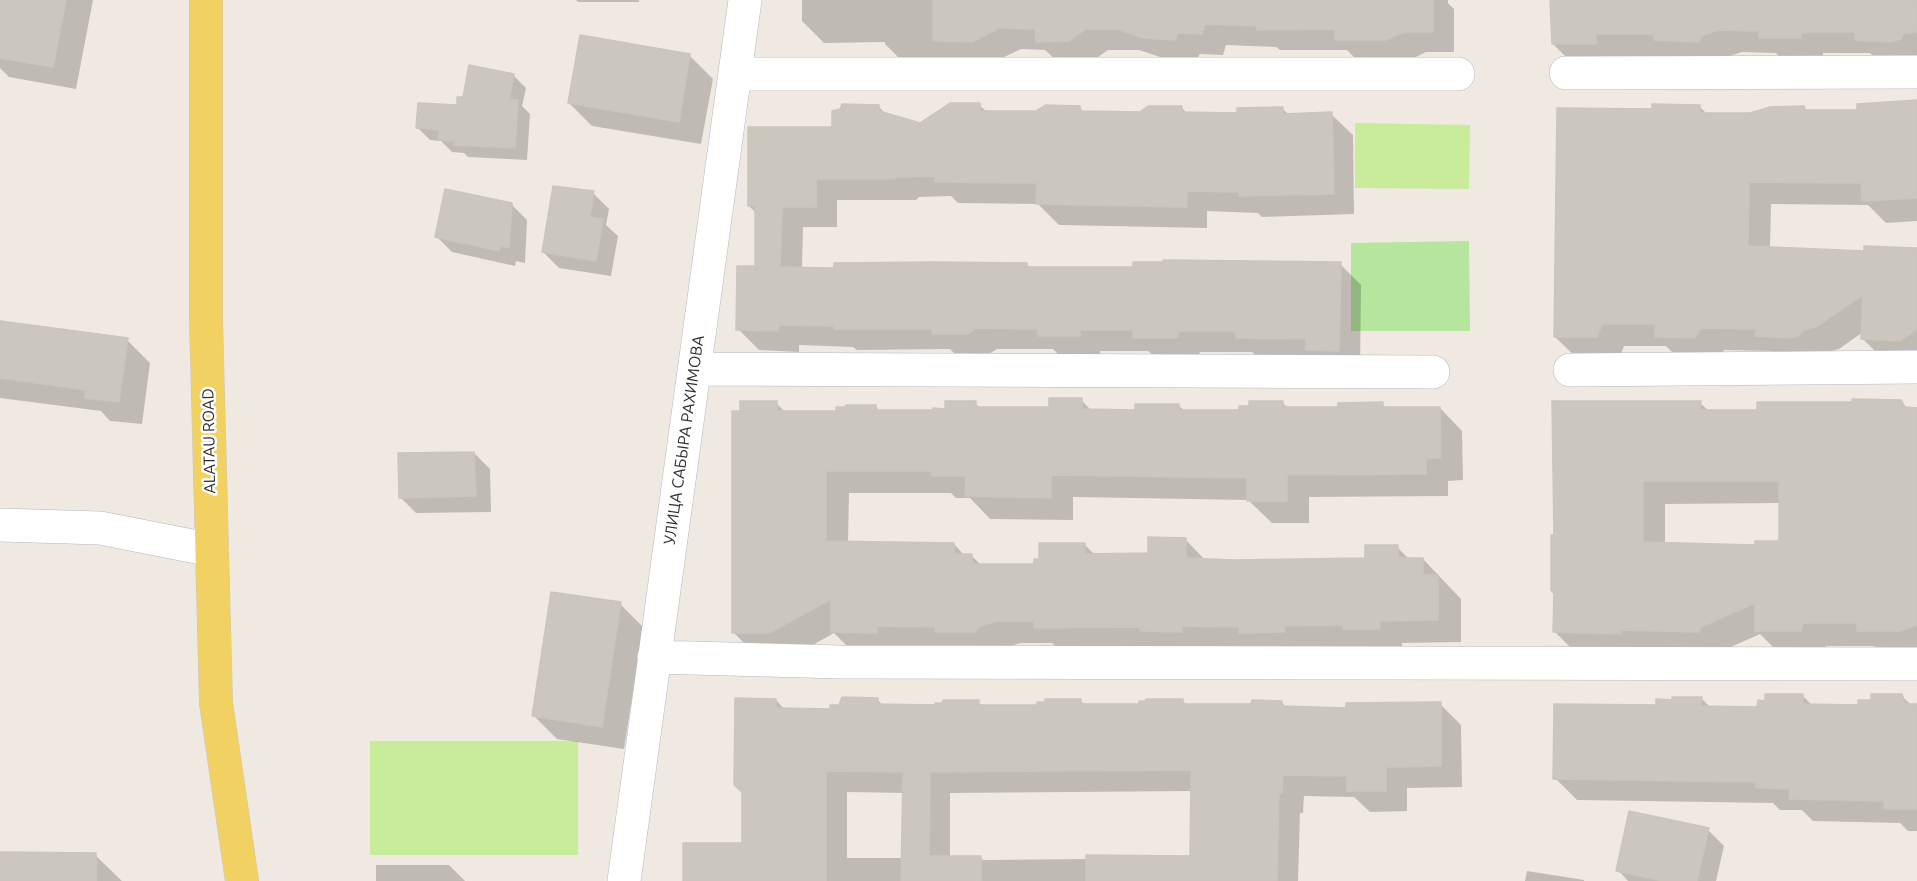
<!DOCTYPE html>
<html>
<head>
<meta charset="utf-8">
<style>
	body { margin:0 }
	canvas { display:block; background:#efe9e1 }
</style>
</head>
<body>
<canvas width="1917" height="881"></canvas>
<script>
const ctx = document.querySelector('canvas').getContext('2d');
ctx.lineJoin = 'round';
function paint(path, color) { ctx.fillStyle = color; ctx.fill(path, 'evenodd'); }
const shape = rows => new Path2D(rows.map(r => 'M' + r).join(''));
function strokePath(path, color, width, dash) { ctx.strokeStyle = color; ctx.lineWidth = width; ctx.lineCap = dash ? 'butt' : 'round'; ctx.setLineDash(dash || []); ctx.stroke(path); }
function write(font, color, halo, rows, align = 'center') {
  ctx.font = font + ' Ubuntu,sans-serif'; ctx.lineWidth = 5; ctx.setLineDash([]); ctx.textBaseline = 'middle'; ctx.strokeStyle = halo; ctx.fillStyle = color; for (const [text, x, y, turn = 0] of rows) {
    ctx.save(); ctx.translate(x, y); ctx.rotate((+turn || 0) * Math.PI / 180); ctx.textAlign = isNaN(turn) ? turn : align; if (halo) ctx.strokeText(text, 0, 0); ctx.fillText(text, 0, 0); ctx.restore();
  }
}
const green = shape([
	[1469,241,1470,331,1351,331,1351,243]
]);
const pitch = shape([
	[1355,123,1470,125,1469,189,1355,188],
	[370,741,578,741,578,855,370,855]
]);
const shadow = shape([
	[0,0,93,0,76,89,9,77,0,68],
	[576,0,639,0,639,2,578,2],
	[802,0,1448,0,1448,3,1454,9,1454,52,1426,52,1408,61,1358,61,1347,50,1280,50,1276,47,1226,45,1223,55,1200,54,1196,60,1166,59,1139,50,1108,50,1091,62,1059,63,1045,50,1021,49,994,62,907,66,885,44,885,42,824,43,802,21],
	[1552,0,1917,0,1917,63,1879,62,1870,53,1823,53,1823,60,1783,60,1776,53,1742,52,1726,57,1678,62,1671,56,1618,56,1618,66,1575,66,1553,44],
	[581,37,690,56,713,79,701,144,592,126,569,103],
	[513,75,526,88,522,106,530,114,527,160,468,157,464,153,452,152,441,141,430,140,418,128,458,106,464,99],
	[1917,102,1917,221,1886,223,1868,205,1771,204,1770,248,1866,252,1917,249,1917,362,1885,361,1863,339,1863,332,1839,349,1827,352,1779,358,1772,351,1724,350,1716,360,1679,359,1666,346,1624,346,1619,359,1578,359,1555,337,1654,111,1699,106,1707,114,1750,115,1803,107,1807,111,1858,112],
	[979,105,987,112,1037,113,1079,107,1085,113,1140,114,1182,108,1187,113,1239,114,1282,108,1289,115,1331,114,1353,135,1354,214,1262,217,1258,213,1207,211,1207,228,1059,225,1038,204,958,203,951,196,919,197,916,200,837,200,837,227,803,227,802,269,1026,264,1031,268,1134,268,1340,264,1361,285,1360,372,1259,359,1252,352,1200,352,1198,358,1156,358,1148,351,1100,351,1100,356,1061,357,1053,349,997,349,989,354,955,354,950,349,857,350,853,347,799,345,799,352,759,350,738,329,756,268,756,213,749,206,834,129,878,106,887,115,920,125],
	[593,193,609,209,606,225,618,236,611,276,559,268,543,252],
	[511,204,527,220,525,263,516,261,515,266,452,252,436,236],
	[0,323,127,340,150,363,142,424,110,421,101,411,0,398],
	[1081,400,1092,411,1137,411,1179,406,1185,411,1241,412,1283,403,1289,409,1340,409,1382,404,1388,409,1440,408,1462,431,1463,480,1448,481,1448,496,1309,497,1309,523,1272,523,1248,500,1073,497,1073,520,990,519,970,498,956,498,951,493,849,493,848,542,954,544,965,556,972,556,981,565,1035,566,1084,544,1095,555,1149,555,1185,539,1206,561,1366,560,1397,547,1410,560,1423,559,1461,599,1461,642,1402,643,1402,651,1059,650,1052,643,1021,643,1002,648,855,654,834,633,793,656,756,655,733,632,776,403,786,413,837,413,875,406,880,411,947,410,975,403,981,409,1050,409],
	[1901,401,1908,409,1917,409,1917,654,1882,654,1874,646,1826,646,1824,654,1780,654,1760,634,1724,650,1577,654,1554,631,1555,593,1700,403,1709,411,1758,412],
	[1781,503,1781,542,1757,546,1665,544,1665,504],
	[474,453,490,469,491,512,416,513,400,497],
	[620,604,643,627,624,749,557,739,534,716],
	[1803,696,1813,706,1859,707,1902,696,1911,705,1917,705,1917,831,1908,831,1900,823,1813,821,1802,810,1780,810,1773,803,1577,800,1555,778,1658,707,1701,698,1710,707,1759,708],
	[877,699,883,706,936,706,978,702,983,707,1039,707,1080,700,1085,705,1140,705,1182,700,1187,705,1253,705,1282,703,1287,708,1348,709,1440,704,1461,725,1462,787,1407,788,1407,811,1370,812,1354,797,1304,796,1303,813,1300,813,1298,881,684,881,743,844,776,700,785,710,832,710],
	[1193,791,1191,858,983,860,980,857,950,857,950,793],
	[847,792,904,793,903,858,847,858],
	[1708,830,1724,846,1716,881,1628,881,1618,870],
	[0,853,95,855,122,881,0,881],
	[376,865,449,865,465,881,376,881],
	[1527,871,1584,880,1584,881,1525,881]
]);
const building = shape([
	[0,0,66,0,53,67,0,58,0,0],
	[933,0,1433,0,1433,32,1404,32,1386,40,1335,40,1335,29,1257,30,1257,26,1205,24,1202,34,1178,33,1175,40,1144,38,1117,29,1086,29,1069,41,1036,42,1035,29,999,28,972,42,933,41,933,0],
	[1550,0,1917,0,1917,32,1904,33,1901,39,1890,42,1855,40,1855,32,1801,32,1801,38,1759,38,1759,31,1719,30,1703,35,1698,42,1654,40,1654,34,1596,34,1596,44,1552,44,1550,0],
	[580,35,690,54,679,122,568,103,580,35],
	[469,65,514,74,509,100,518,100,515,148,454,145,455,141,438,140,439,130,416,128,418,103,457,105,457,97,463,97,469,65],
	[1917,100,1917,198,1862,201,1861,183,1749,182,1748,246,1864,251,1864,246,1917,248,1917,329,1900,341,1861,339,1863,295,1816,327,1804,330,1798,336,1790,338,1755,336,1756,329,1701,328,1694,338,1655,337,1655,324,1602,324,1597,337,1554,337,1557,108,1652,109,1652,104,1700,105,1700,113,1750,113,1770,107,1804,106,1805,110,1857,110,1857,104,1917,100],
	[950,103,980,103,980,111,1036,111,1046,105,1080,106,1080,111,1140,112,1148,106,1182,106,1182,112,1237,113,1237,108,1283,107,1283,114,1332,112,1334,194,1239,196,1239,192,1187,191,1187,207,1036,204,1037,183,935,182,935,176,897,177,894,179,816,179,816,207,782,207,780,267,834,268,834,263,933,262,1027,263,1027,267,1133,267,1133,262,1163,262,1163,260,1341,262,1339,351,1306,350,1306,339,1236,338,1236,331,1179,331,1177,338,1133,338,1133,330,1080,330,1080,336,1038,336,1038,329,975,328,968,334,932,334,932,329,834,329,834,326,779,325,778,331,736,330,737,266,755,266,755,206,748,206,748,127,832,127,832,111,840,109,842,104,879,105,879,111,920,123,950,103],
	[553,186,594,191,590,217,603,219,596,261,542,252,553,186],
	[445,189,512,203,509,248,500,246,499,251,435,237,445,189],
	[0,321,128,338,119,402,85,398,86,390,0,378,0,321],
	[1049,398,1082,398,1082,409,1135,410,1135,404,1179,404,1179,410,1239,410,1239,406,1249,406,1249,401,1283,401,1283,407,1338,407,1338,403,1383,402,1383,407,1440,407,1441,458,1426,458,1426,474,1287,475,1287,501,1247,501,1247,478,1051,475,1051,498,965,496,966,476,932,476,932,471,826,471,826,541,954,543,954,554,972,554,972,564,1034,564,1034,559,1039,559,1039,543,1085,543,1085,554,1148,553,1148,537,1186,538,1186,558,1234,560,1365,558,1365,545,1398,545,1398,558,1423,558,1423,575,1438,575,1438,620,1380,621,1380,629,1343,629,1343,625,1284,626,1285,632,1239,633,1239,627,1182,626,1182,632,1140,631,1140,627,1034,628,1034,621,997,621,980,626,975,632,935,632,935,627,877,626,877,633,831,632,831,599,769,633,732,633,732,411,740,411,740,401,777,401,777,411,836,411,836,407,846,407,846,405,876,405,876,410,933,410,933,408,945,409,945,401,976,401,976,407,1049,407,1049,398],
	[1852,399,1901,400,1905,407,1917,408,1917,625,1900,631,1857,631,1857,623,1803,623,1801,631,1755,631,1755,603,1701,627,1699,632,1621,630,1621,634,1553,632,1554,594,1551,590,1551,535,1554,535,1552,401,1701,401,1700,410,1757,410,1757,402,1852,402,1852,399],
	[1643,481,1779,481,1779,541,1755,541,1755,545,1643,542,1643,481],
	[474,452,476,496,399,498,398,453,474,452],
	[551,592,621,602,602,727,532,716,551,592],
	[1765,694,1803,694,1803,704,1858,705,1858,700,1871,700,1871,694,1902,694,1905,704,1917,704,1917,809,1884,809,1884,801,1789,799,1790,789,1756,788,1756,782,1553,779,1554,704,1656,705,1656,699,1672,700,1672,697,1702,697,1701,706,1757,707,1758,700,1765,701,1765,694],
	[842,697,878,698,878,704,935,705,935,703,943,703,943,700,979,700,979,705,1037,705,1037,702,1045,702,1045,699,1081,699,1081,704,1139,704,1139,701,1146,701,1146,699,1183,699,1183,704,1251,704,1252,700,1282,701,1282,706,1346,708,1346,703,1441,702,1441,766,1386,767,1386,791,1347,791,1347,776,1283,775,1282,793,1279,793,1277,881,1086,881,1086,855,1190,856,1191,770,930,772,929,856,981,856,981,881,901,881,903,772,826,771,826,881,683,881,683,843,742,843,742,792,734,785,735,698,776,699,776,708,830,709,830,705,839,705,842,697],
	[1629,811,1709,828,1697,881,1663,881,1616,871,1629,811],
	[0,852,96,853,96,881,0,881,0,852]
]);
const minor = shape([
	[1566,73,1917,72],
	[735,74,1458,74],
	[694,369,1433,372],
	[1570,370,1917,367],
	[0,525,100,528,212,550],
	[654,657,840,662,1917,664],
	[624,881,745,0]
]);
const major = shape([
	[206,0,206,319,216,703,242,881]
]);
const streetNames = [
	["УЛИЦА САБЫРА РАХИМОВА",684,440,-82],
	["ALATAU ROAD",209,441,-91]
];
paint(green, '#b6e59e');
paint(pitch, '#c9ec9a');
paint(shadow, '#0003');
paint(building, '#cbc7bf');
strokePath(building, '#cbc5ba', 1.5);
strokePath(minor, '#b4b7c1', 34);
strokePath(major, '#c9c9c9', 34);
strokePath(minor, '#fff', 33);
strokePath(major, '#f2d163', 33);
write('16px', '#2e2e2e', '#fff', streetNames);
</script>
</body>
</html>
